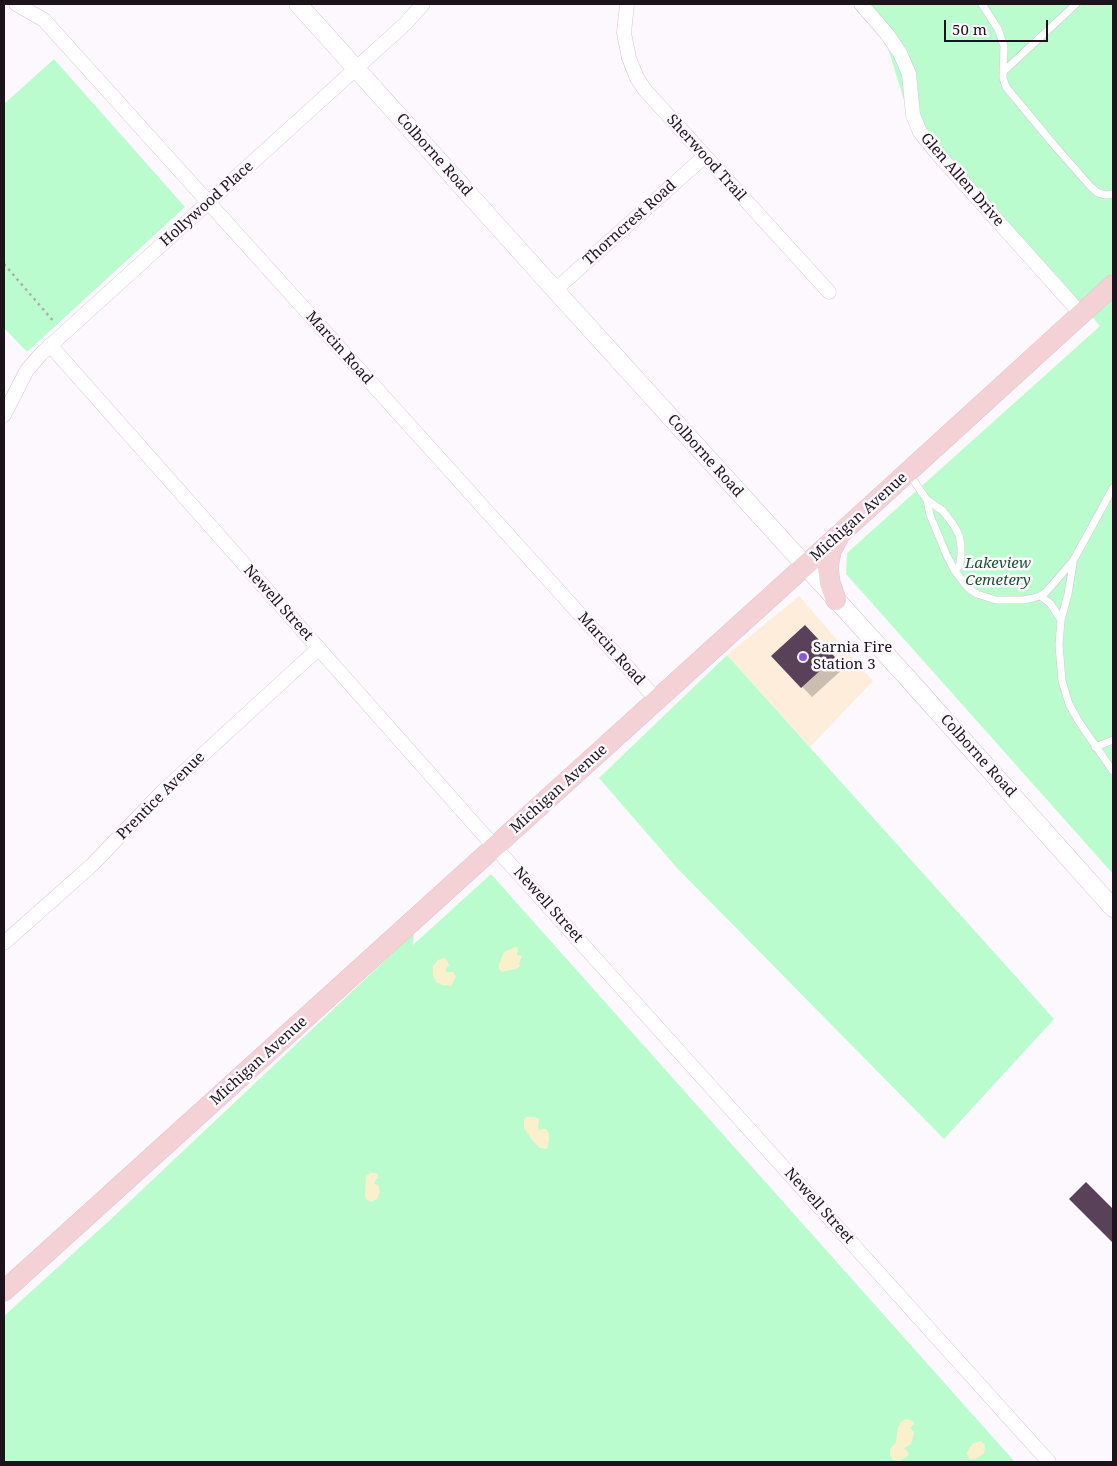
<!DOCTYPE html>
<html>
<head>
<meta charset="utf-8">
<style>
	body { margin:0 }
	#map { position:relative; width:1117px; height:1466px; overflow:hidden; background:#fdf8fd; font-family:"Noto Serif",serif }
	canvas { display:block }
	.frame { position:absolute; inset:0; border:5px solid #1c131d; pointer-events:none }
	.scale { position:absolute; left:944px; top:20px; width:104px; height:22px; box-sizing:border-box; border:2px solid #1c131d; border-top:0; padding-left:6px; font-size:15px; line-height:18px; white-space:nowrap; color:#1c131d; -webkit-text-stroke:4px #fdf8fd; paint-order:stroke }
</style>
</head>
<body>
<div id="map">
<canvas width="1117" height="1466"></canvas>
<div class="frame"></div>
<div class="scale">50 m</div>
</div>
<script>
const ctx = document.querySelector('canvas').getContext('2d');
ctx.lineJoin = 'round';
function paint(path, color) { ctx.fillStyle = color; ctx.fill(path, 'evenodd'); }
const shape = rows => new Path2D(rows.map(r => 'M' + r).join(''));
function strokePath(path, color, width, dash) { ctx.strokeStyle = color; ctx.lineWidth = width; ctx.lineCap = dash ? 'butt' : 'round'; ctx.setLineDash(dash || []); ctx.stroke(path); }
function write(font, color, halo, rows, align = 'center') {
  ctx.font = font + ' "Noto Serif",serif'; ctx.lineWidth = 5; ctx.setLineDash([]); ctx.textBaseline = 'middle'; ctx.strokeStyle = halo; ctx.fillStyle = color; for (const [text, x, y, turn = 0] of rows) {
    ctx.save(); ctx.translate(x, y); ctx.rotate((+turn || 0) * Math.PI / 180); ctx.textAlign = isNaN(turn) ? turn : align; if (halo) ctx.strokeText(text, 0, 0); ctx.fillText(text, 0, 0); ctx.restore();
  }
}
const commercial = shape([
	[799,596,873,681,810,747,727,655]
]);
const green = shape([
	[853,4,1113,4,1113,874,846,574,847,553,1100,326,1060,279,942,159,908,113,885,39],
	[54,59,185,207,27,352,4,328,4,104],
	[727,655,1054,1019,944,1139,677,868,599,778],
	[491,874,1015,1462,4,1462,4,1316,111,1219,414,933,413,945]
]);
const sand = shape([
	[515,947,518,948,517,955,522,956,519,964,520,966,518,968,502,972,499,969,499,964,504,952],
	[444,958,447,960,449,966,446,968,446,972,453,972,456,976,451,986,443,985,436,982,433,975,433,966,438,960],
	[526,1117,534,1117,539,1119,538,1128,539,1130,542,1129,546,1129,549,1134,549,1141,547,1149,540,1148,532,1140,524,1128,524,1120],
	[370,1173,376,1173,378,1175,378,1179,376,1179,374,1184,378,1185,380,1192,377,1199,371,1202,366,1199,365,1196,366,1176],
	[907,1419,913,1421,914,1424,910,1428,914,1432,912,1441,910,1445,904,1448,909,1453,907,1457,899,1461,893,1460,890,1455,890,1449,896,1442,898,1427,902,1421],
	[981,1441,985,1445,984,1453,976,1459,969,1459,967,1453,970,1447,974,1443]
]);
const shadow = shape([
	[815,637,844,668,812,697,773,656]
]);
const building = shape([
	[805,625,835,657,801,688,771,656],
	[1086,1182,1113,1209,1113,1243,1069,1199]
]);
const path = shape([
	[4,264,55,323]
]);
const service = shape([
	[982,4,998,29,1004,46,1003,78,1006,87,1054,145,1091,187,1098,193,1106,195,1113,194],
	[1004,71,1076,4],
	[909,474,927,500,930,515,947,556,955,571,968,588,977,594,996,600,1023,600,1033,598,1040,596,1046,592,1073,561,1113,488],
	[927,500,943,511,953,524,959,535,961,546,961,554,960,564,955,571],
	[1073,564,1068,594,1061,620,1059,645,1062,681,1069,704,1079,722,1113,771],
	[1040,596,1050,603,1061,620],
	[1095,747,1113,740]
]);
const minor = shape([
	[16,4,44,20,657,700],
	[627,4,624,33,629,58,637,78,645,90,829,292],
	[861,4,887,34,900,53,909,74,913,115,920,132,936,152,1081,314],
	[555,290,705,156],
	[50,345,483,834,1049,1462],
	[4,415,27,370,41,354,405,24,423,4],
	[4,943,92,865,162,792,319,648]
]);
const tertiary = shape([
	[298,4,555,290,912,683,1113,908]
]);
const secondary = shape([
	[836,600,830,583,828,567,831,551,838,538],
	[4,1291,840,534,1113,285]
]);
const markers = [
	[803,657,5,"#8959d2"]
];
const streetNames = [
	["Colborne Road",434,155,48],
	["Sherwood Trail",706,158,48],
	["Glen Allen Drive",962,180,49],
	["Hollywood Place",207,204,-42],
	["Thorncrest Road",630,223,-42],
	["Marcin Road",339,348,48],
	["Colborne Road",705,456,48],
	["Michigan Avenue",859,517,-42],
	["Newell Street",278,603,48],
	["Marcin Road",611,649,48],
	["Colborne Road",978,756,48],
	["Michigan Avenue",559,789,-42],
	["Prentice Avenue",161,796,-45],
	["Newell Street",548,905,48],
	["Michigan Avenue",259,1061,-42],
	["Newell Street",819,1206,48]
];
const parkNames = [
	["Lakeview",998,564],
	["Cemetery",998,581]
];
const poiNames = [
	["Sarnia Fire",813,648],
	["Station 3",813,665]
];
paint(commercial, '#feeddb');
paint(green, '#bbfcce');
paint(sand, '#faf0cb');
paint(shadow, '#0003');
paint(building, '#584159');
strokePath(service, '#ddc1dd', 8);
strokePath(minor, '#ddc1dd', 15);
strokePath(tertiary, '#ddc1dd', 19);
strokePath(secondary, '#ddc1dd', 21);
strokePath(path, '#b1abb1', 2.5, [2.5, 4]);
strokePath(service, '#fff', 7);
strokePath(minor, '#fff', 14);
strokePath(tertiary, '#fff', 18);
strokePath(secondary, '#f4d1d4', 20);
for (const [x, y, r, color] of markers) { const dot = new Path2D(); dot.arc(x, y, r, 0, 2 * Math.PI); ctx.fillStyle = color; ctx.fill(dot); strokePath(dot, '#fdf8fd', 2); }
write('15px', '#1c131d', '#fdf8fd', streetNames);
write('italic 15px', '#1d5031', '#fdf8fd', parkNames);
write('15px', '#1c131d', '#fdf8fd', poiNames, 'left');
</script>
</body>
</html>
